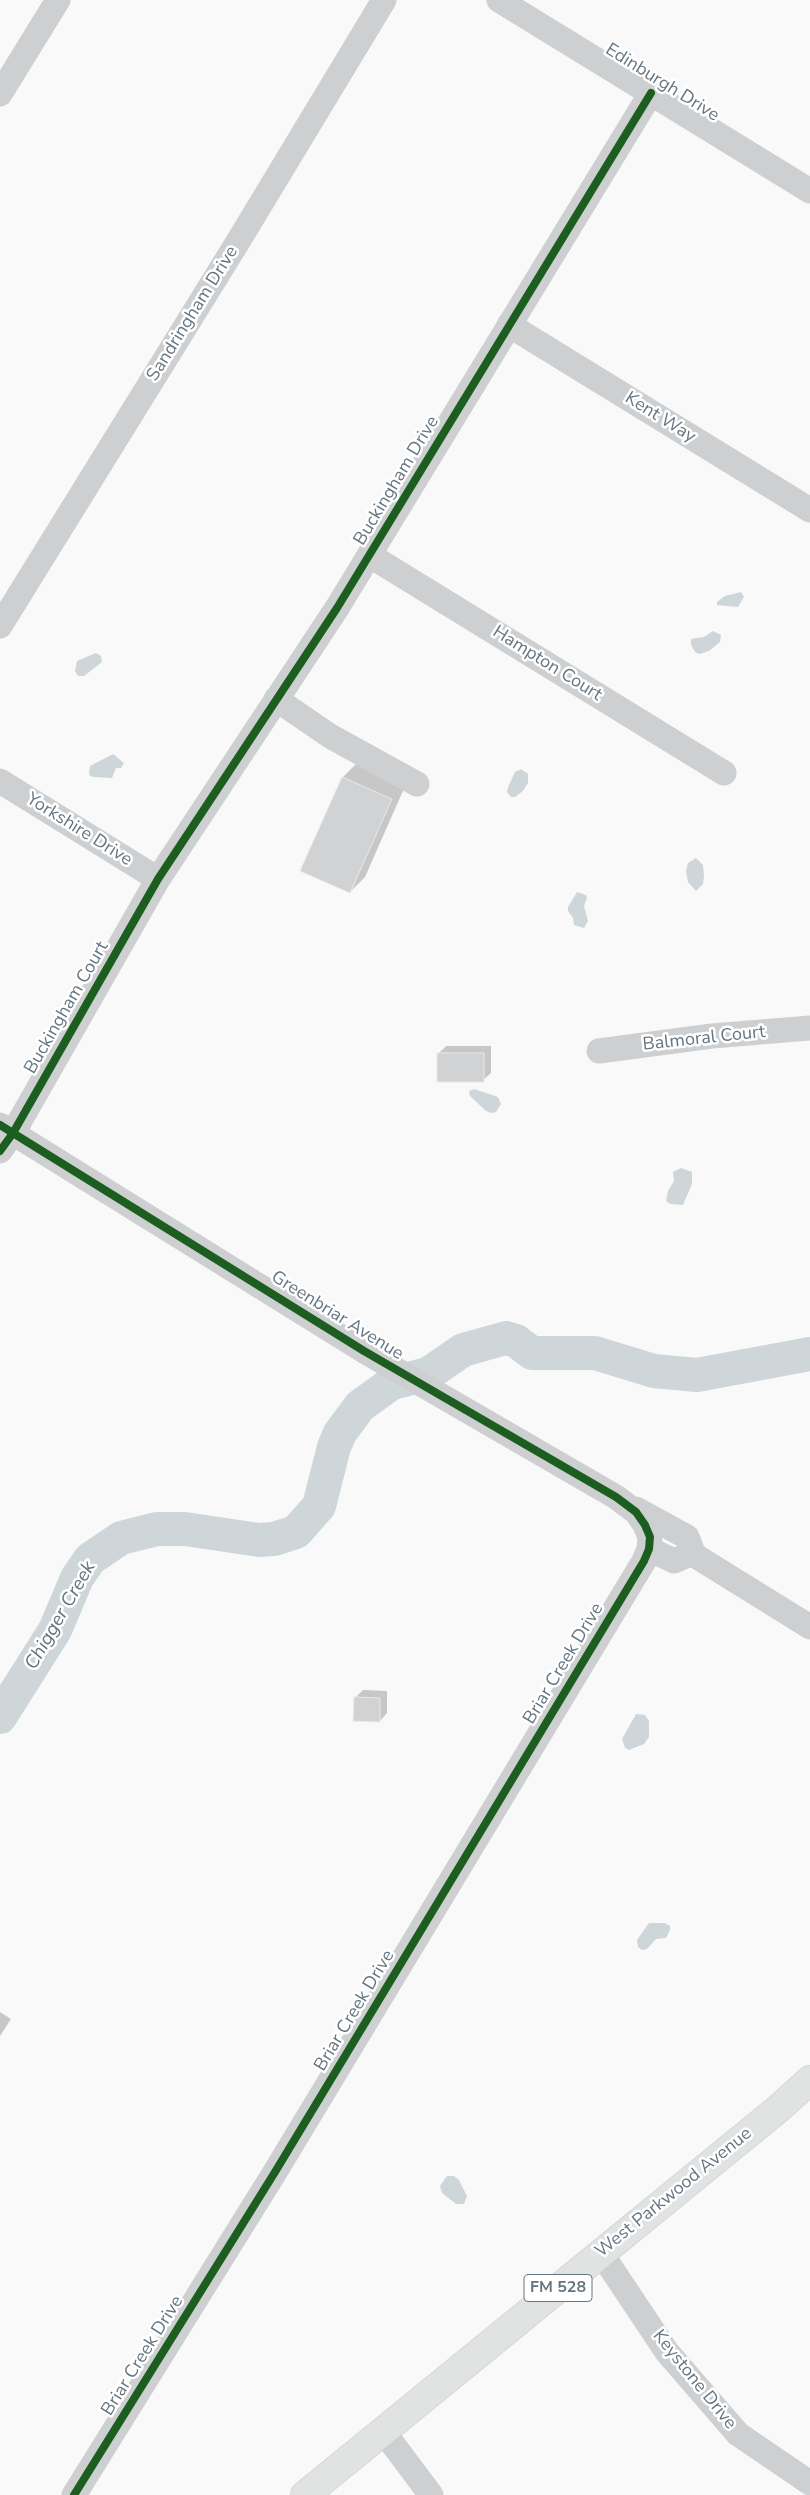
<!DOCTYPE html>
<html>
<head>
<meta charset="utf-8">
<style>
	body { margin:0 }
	canvas { display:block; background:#f9f9f9 }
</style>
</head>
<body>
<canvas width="810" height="2495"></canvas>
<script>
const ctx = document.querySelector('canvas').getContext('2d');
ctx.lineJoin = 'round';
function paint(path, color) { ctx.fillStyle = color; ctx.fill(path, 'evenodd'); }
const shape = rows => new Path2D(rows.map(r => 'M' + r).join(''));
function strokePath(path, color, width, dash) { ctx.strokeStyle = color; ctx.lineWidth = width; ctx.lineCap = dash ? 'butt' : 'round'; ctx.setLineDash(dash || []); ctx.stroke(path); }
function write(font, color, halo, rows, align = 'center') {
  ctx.font = font + ' "Nunito Sans",sans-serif'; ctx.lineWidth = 5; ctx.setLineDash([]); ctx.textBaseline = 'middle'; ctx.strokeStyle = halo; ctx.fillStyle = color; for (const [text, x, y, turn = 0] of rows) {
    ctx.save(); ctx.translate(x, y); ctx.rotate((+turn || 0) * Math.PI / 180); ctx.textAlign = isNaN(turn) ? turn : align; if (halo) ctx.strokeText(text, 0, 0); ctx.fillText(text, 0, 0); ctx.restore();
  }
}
const water = shape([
	[741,592,744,597,738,607,717,605,717,602,725,596],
	[713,631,721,635,720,642,709,651,699,654,695,652,691,645,691,639,704,637],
	[96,653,101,656,102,662,84,676,78,676,75,671,77,661],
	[113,754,124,763,121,768,116,768,112,778,93,777,89,775,90,766],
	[521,769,528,774,528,783,523,791,515,797,511,797,507,792,508,787,515,772],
	[696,858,703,865,704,876,703,884,696,891,688,882,686,871,688,863],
	[577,892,586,895,587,898,584,906,588,921,584,928,574,925,573,918,568,911,568,907],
	[474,1089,498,1097,501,1104,496,1112,491,1113,486,1111,470,1096,469,1091],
	[681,1168,692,1172,692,1184,683,1205,670,1204,666,1201,668,1191,674,1181,673,1172],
	[636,1714,645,1715,649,1721,649,1737,644,1744,629,1750,625,1748,622,1739],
	[649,1923,665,1923,670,1926,670,1930,666,1938,656,1939,647,1949,642,1950,638,1947,637,1940],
	[447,2176,454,2176,459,2180,467,2196,464,2204,456,2204,442,2193,440,2186]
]);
const shadow = shape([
	[358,762,406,784,365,877,350,892,301,871,343,777],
	[446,1046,491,1046,491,1073,483,1080,438,1054],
	[363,1690,387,1691,387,1713,380,1721,355,1698],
	[0,2012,11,2019,0,2036]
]);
const river = shape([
	[0,1717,55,1630,77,1578,90,1559,121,1538,157,1529,185,1529,259,1540,274,1539,296,1532,319,1506,334,1447,340,1433,360,1406,392,1383,428,1374,463,1350,506,1338,516,1341,532,1353,595,1353,654,1371,697,1375,810,1354]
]);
const building = shape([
	[342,777,392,799,350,893,300,871,342,777],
	[437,1053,484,1053,484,1082,437,1082,437,1053],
	[354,1697,380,1698,380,1722,353,1721,354,1697]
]);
const minor = shape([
	[499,0,810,191],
	[0,94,58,0],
	[509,325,810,510],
	[369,555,724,773],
	[0,626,239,240,384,0],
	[276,699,330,736,417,784],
	[0,781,158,879],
	[599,1051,712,1036,810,1028],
	[0,1125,364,1351,616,1497,636,1512,645,1525,650,1537,649,1549,644,1561,275,2172,74,2495],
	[0,1151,13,1133,158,879,337,608,651,93],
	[636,1509,687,1537,694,1555],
	[649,1549,674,1561,688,1555,694,1555,810,1627],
	[601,2253,667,2352,738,2434,810,2483],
	[383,2431,431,2495]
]);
const major = shape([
	[305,2495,778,2109,810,2080]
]);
const cycleway = shape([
	[0,1125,364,1351,616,1497,636,1512,645,1525,650,1537,649,1549,644,1561,275,2172,74,2495],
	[0,1151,13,1133,158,879,337,608,651,93]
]);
const shields = [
	[558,2288,68]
];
const shieldNames = [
	["FM 528",558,2288]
];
const streetNames = [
	["Edinburgh Drive",662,83,32],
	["Sandringham Drive",193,314,-58],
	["Kent Way",660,418,32],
	["Buckingham Drive",397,481,-59],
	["Hampton Court",547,664,32],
	["Yorkshire Drive",79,830,32],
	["Buckingham Court",67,1008,-60],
	["Balmoral Court",704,1039,-6],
	["Greenbriar Avenue",337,1316,32],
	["Briar Creek Drive",564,1664,-59],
	["Briar Creek Drive",355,2011,-59],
	["West Parkwood Avenue",674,2193,-39],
	["Briar Creek Drive",143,2356,-58],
	["Keystone Drive",694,2380,51]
];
const waterNames = [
	["Chigger Creek",61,1616,-60]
];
paint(water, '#ced6d9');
paint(shadow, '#0003');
strokePath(river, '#ced6d9', 34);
paint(building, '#d0d2d3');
strokePath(building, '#e8e8e8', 1);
strokePath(major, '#d5d6d7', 30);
strokePath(minor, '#cecfd0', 25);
strokePath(major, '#e1e2e2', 28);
strokePath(cycleway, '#1b5e20', 8);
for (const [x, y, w] of shields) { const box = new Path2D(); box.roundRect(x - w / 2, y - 13.5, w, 27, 4); ctx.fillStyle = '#fff'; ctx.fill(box); strokePath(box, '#657683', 1); }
write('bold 16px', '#657683', null, shieldNames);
write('18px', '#657683', '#fff', streetNames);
write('italic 19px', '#60757c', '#fff', waterNames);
</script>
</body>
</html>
